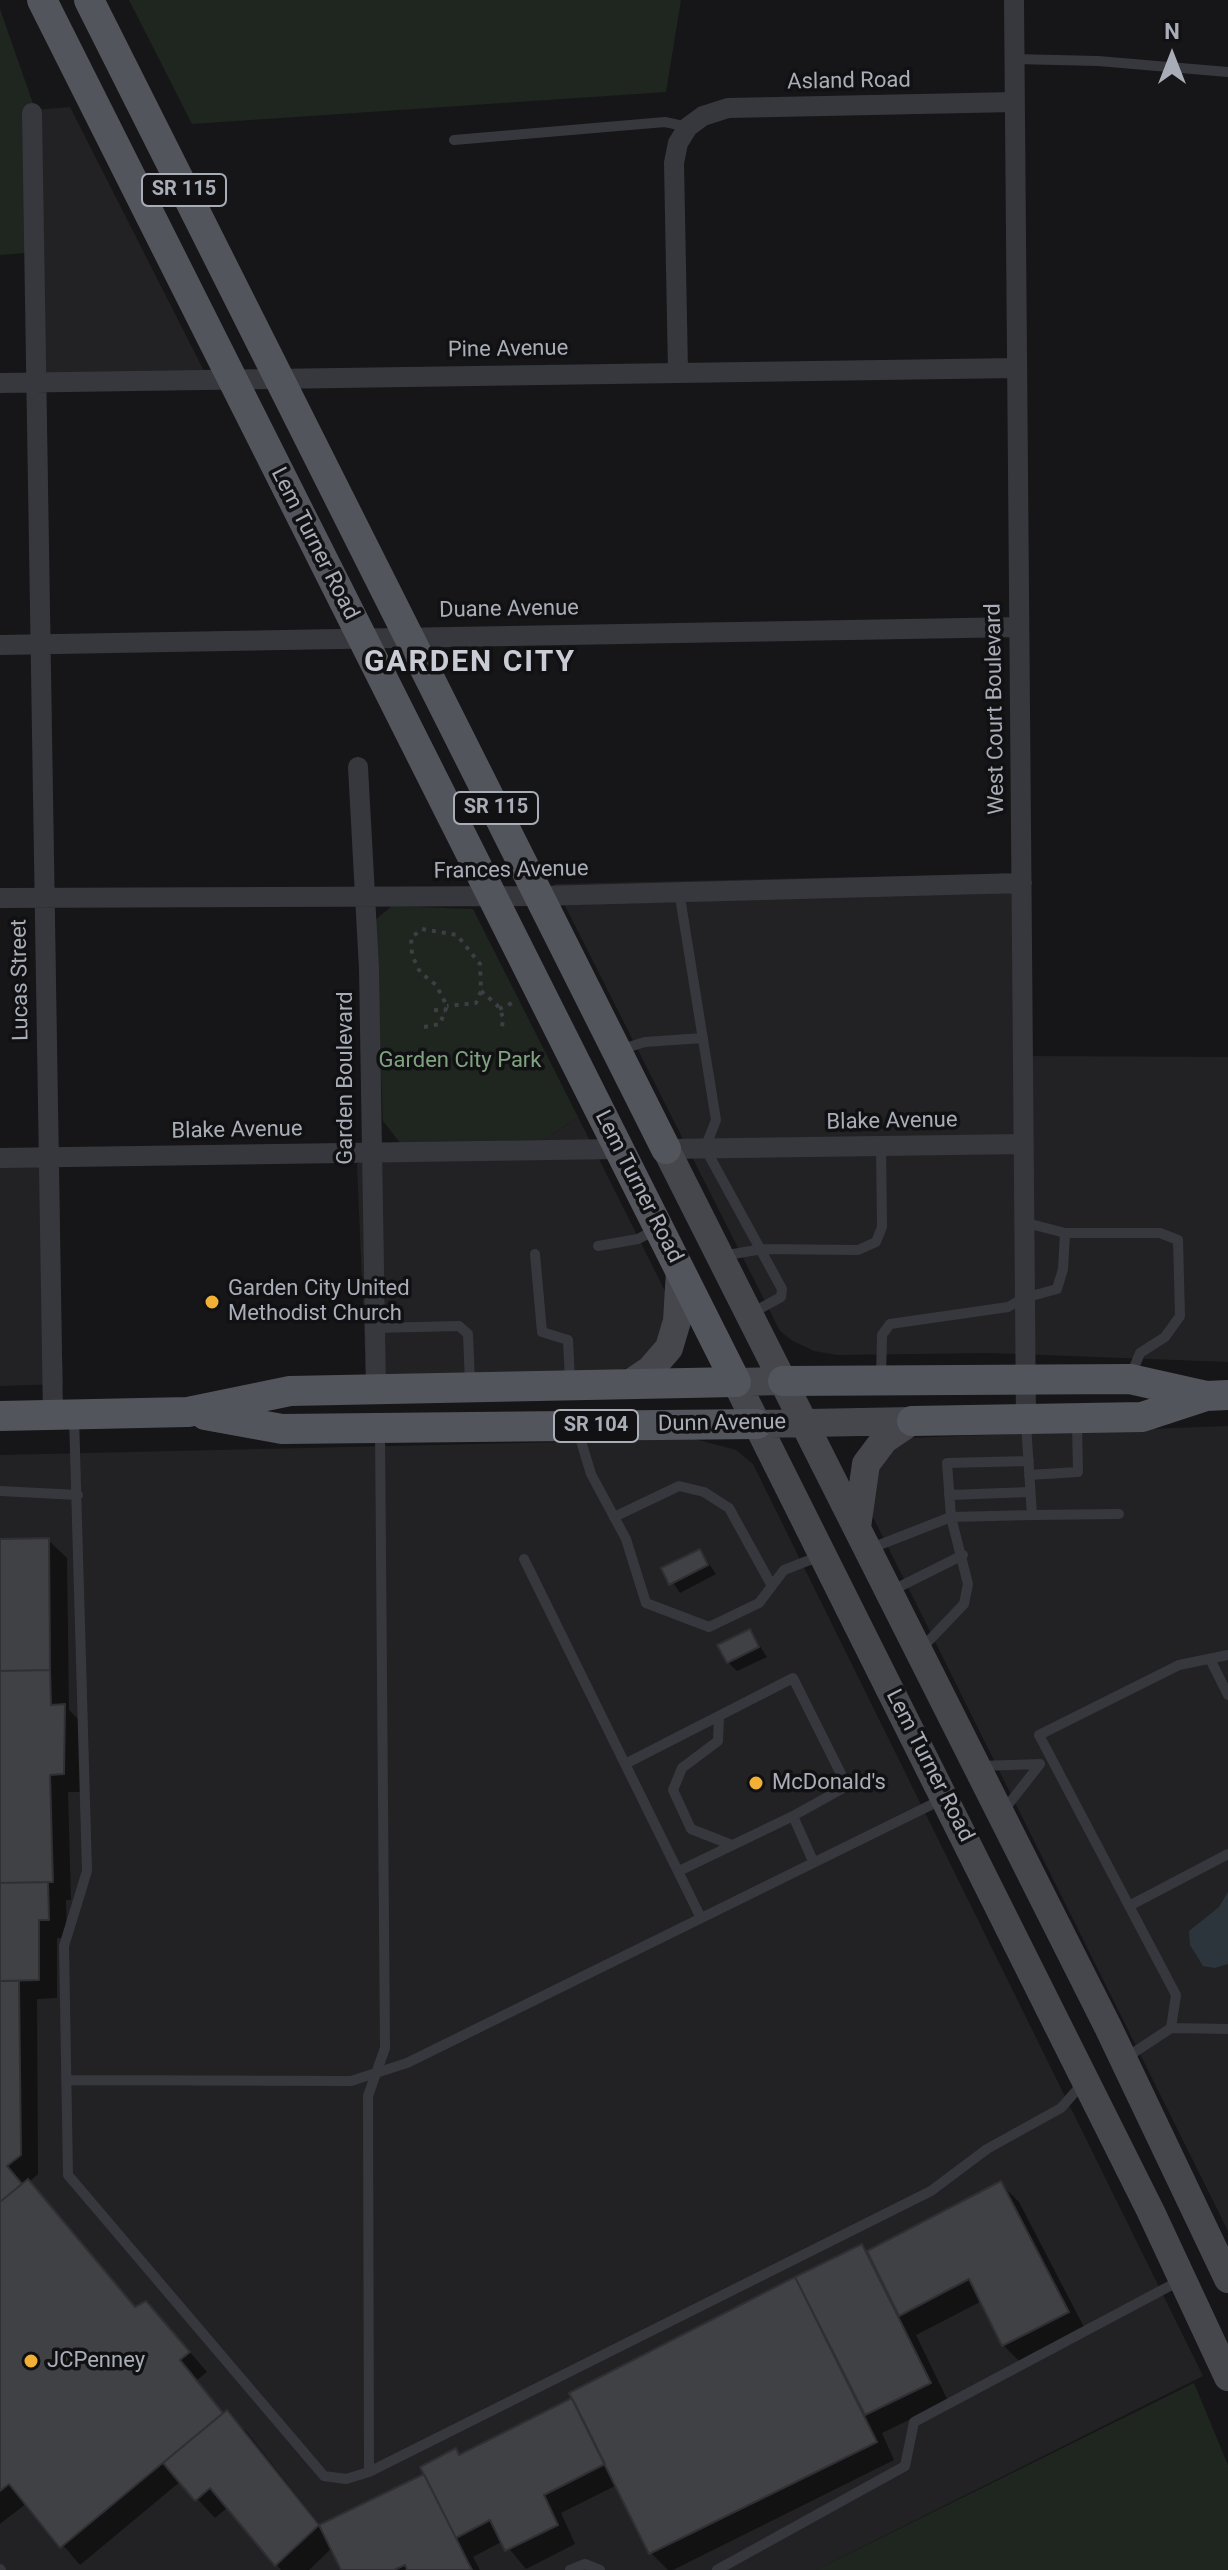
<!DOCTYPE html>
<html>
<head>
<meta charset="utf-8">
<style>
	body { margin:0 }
	#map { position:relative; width:1228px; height:2570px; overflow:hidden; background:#161618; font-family:Roboto,sans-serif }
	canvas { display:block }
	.north { position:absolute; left:1132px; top:16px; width:80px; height:80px; -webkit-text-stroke:6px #111113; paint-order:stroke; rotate:0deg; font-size:22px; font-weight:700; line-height:32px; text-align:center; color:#a8adb8 }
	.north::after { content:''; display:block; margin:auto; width:28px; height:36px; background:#a8adb8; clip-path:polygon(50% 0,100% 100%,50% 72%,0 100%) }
</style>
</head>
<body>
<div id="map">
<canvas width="1228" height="2570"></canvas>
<div class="north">N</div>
</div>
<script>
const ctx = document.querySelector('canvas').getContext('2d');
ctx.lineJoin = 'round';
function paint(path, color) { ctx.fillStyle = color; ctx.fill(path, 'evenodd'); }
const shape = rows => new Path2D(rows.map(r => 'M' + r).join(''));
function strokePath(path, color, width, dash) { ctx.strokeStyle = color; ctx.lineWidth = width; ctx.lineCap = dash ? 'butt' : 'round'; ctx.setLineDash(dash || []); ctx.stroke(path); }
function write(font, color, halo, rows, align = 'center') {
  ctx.font = font + ' Roboto,sans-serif'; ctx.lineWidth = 7; ctx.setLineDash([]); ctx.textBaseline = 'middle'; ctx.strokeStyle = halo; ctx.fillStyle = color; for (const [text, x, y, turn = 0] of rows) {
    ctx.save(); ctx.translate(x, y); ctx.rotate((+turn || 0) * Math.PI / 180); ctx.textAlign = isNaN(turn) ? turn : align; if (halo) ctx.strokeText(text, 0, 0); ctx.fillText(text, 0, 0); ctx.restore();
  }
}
const built = shape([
	[70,107,204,371,30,375,22,111],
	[1029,873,1030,1056,1228,1057,1228,1362,990,1353,837,1355,814,1351,793,1341,780,1331,554,884],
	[578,1117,666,1293,664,1336,640,1363,618,1371,366,1378,357,1164,401,1144,544,1140],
	[56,1166,63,1384,0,1386,0,1167],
	[1228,1426,1228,2231,873,1517,870,1500,880,1459,906,1438],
	[695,1439,736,1450,753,1464,1203,2376,816,2570,0,2570,0,1455]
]);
const green = shape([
	[129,0,681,0,666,92,192,124],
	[0,9,35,109,22,111,26,253,0,255],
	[392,906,473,909,578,1117,544,1140,401,1144,383,1121,374,921],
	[1194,2383,1228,2465,1228,2570,816,2570]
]);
const water = shape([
	[1228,1892,1228,1964,1215,1968,1203,1966,1190,1945,1189,1931,1219,1907]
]);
const shadow = shape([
	[48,1540,67,1558,69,1710,83,1724,82,1792,68,1792,71,1900,66,1900,67,1938,57,1938,57,1998,37,1999,38,2174,29,2182,137,2308,146,2303,164,2322,207,2372,197,2380,225,2414,246,2431,321,2526,426,2475,456,2450,462,2456,574,2399,572,2393,796,2278,862,2247,868,2252,1001,2184,1019,2202,1086,2331,1022,2364,1003,2345,982,2301,916,2335,948,2401,882,2433,894,2460,673,2570,668,2570,651,2553,617,2485,561,2513,575,2544,526,2569,503,2541,473,2557,480,2570,343,2570,332,2548,309,2570,281,2570,228,2507,215,2518,181,2481,80,2565,27,2503,0,2524,0,1541],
	[700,1551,716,1574,680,1593,664,1569],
	[750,1631,767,1657,737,1671,728,1662]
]);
const building = shape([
	[49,1538,50,1670,0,1671,0,1539,49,1538],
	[700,1549,708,1565,669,1585,661,1568,700,1549],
	[750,1629,759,1647,727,1663,717,1645,750,1629],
	[50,1670,51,1705,65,1704,64,1774,50,1775,53,1882,0,1883,0,1671,50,1670],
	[48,1882,49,1920,39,1920,39,1980,0,1981,0,1883,48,1882],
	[0,1981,19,1981,21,2155,7,2166,22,2184,0,2202,0,1981],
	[28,2179,135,2307,146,2301,190,2352,180,2360,223,2413,60,2548,9,2484,0,2491,0,2202,28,2179],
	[1001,2181,1069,2312,1002,2346,969,2279,899,2316,867,2251,1001,2181],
	[862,2244,931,2383,865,2415,795,2277,862,2244],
	[795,2277,877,2442,649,2554,569,2393,795,2277],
	[572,2398,605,2464,544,2495,558,2525,505,2551,490,2520,456,2538,420,2467,456,2448,459,2455,572,2398],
	[227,2410,319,2525,275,2566,210,2488,195,2501,163,2463,227,2410],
	[424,2474,472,2570,407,2570,405,2565,394,2570,341,2570,319,2525,424,2474]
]);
const path = shape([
	[481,991,497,1005,503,1017,502,1028],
	[499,1009,512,1003],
	[434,1010,445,1011],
	[424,1027,440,1024,447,1006,436,985,420,972,412,955,411,938,422,929,457,935,480,964,481,991,476,1003,447,1006]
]);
const lane = shape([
	[1014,59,1098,61,1228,72],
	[454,140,665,122,688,127],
	[679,891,716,1120,705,1148,782,1289,781,1297,750,1314],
	[619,1050,645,1042,703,1038],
	[1065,1233,1160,1233,1178,1240,1180,1316,1165,1337,1140,1353,1131,1375],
	[598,1246,638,1239,657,1229],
	[535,1254,542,1332,568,1340,570,1381],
	[722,1256,762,1249,858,1250,876,1242,882,1227,881,1146],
	[375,1328,459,1326,468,1334,470,1384],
	[881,1378,882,1335,890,1324,1008,1307,1024,1298,1057,1289,1063,1269,1065,1233,1023,1222],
	[74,1416,87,1871,64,1946,68,2175,324,2476,346,2479,369,2472,931,2191,987,2149,1061,2108,1083,2083],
	[577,1428,591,1474,626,1539,646,1603,709,1627,759,1603,784,1570,820,1556],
	[1029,1475,1078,1472,1077,1423],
	[0,1491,78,1495],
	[949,1495,1030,1492],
	[1032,1515,1119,1514],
	[614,1517,679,1486,704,1492,729,1508,772,1586],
	[869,1549,951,1517,1032,1515,1026,1424],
	[524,1559,700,1916],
	[891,1591,963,1555],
	[920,1650,964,1604,968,1584,951,1517,947,1463,1029,1461],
	[1211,1661,1228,1695],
	[719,1716,718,1741,682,1768,673,1790,691,1829,732,1845],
	[627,1763,793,1678,847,1786,793,1816,813,1861],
	[980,1766,1040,1764,1004,1810],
	[679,1871,793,1816],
	[1129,1906,1228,1854],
	[1171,2028,1228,2029],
	[1124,2059,1171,2028,1176,1995,1039,1735,1179,1665,1228,1655],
	[66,2080,351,2081,407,2063,943,1799],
	[369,2472,368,2096,385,2048,380,1430],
	[0,2569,1,2570],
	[570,2570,585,2564,600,2570],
	[717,2570,905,2466,914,2422,1181,2280]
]);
const street = shape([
	[1014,0,1026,1418],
	[32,113,53,1415],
	[678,371,674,163,678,143,688,127,703,116,728,108,1015,102],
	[0,383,1017,368],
	[0,645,1019,627],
	[358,767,369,969,376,1390],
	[0,898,540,896,1022,883],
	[666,1149,1023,1144],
	[0,1158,619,1149]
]);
const secondary = shape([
	[666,1149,1108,2027,1228,2279],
	[783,1381,736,1382,1151,2212,1228,2377],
	[629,1384,650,1370,669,1348,677,1321,680,1271],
	[757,1424,912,1421],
	[857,1527,866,1464,884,1440,912,1421]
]);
const primary = shape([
	[89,0,666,1149],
	[783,1381,1130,1379,1206,1396,1228,1395],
	[205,1415,282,1429,757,1424],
	[0,1416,188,1412,290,1391,736,1382,42,0],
	[912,1421,1142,1417,1206,1396]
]);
const markers = [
	[212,1302,8,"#f2b134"],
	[756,1783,8,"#f2b134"],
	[31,2361,8,"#f2b134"]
];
const shields = [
	[184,190,84],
	[496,808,84],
	[596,1426,84]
];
const shieldNames = [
	["SR 115",184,190],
	["SR 115",496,808],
	["SR 104",596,1426]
];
const streetNames = [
	["Asland Road",849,82,-1],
	["Pine Avenue",508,350,-1],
	["Lem Turner Road",314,544,63],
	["Duane Avenue",509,610,-1],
	["West Court Boulevard",996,709,-91],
	["Frances Avenue",511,871,-1],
	["Lucas Street",21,980,-91],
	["Garden Boulevard",346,1078,-90],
	["Blake Avenue",892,1122,-1],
	["Blake Avenue",237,1131,-1],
	["Lem Turner Road",638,1187,63],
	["Dunn Avenue",722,1424,-1],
	["Lem Turner Road",929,1766,63]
];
const parkNames = [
	["Garden City Park",460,1061]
];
const poiNames = [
	["Garden City United",228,1289],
	["Methodist Church",228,1314],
	["McDonald's",772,1783],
	["JCPenney",47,2361]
];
const districtNames = [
	["GARDEN CITY",470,663]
];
paint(built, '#222225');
paint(green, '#1e261f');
paint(water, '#2c353c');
paint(shadow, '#0007');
paint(building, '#404145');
strokePath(building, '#303034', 2);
strokePath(path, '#3d3f44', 4, [4, 6]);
strokePath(lane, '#37383d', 10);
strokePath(street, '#37383d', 20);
strokePath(secondary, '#45474d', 28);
strokePath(primary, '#53555c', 30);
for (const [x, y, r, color] of markers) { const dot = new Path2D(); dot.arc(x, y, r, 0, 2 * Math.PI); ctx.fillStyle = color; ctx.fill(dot); strokePath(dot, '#111113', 3); }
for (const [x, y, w] of shields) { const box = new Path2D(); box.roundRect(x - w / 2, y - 16, w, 32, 6); ctx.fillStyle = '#111113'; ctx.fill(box); strokePath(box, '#a8adb8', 2); }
write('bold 20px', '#a8adb8', null, shieldNames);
write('22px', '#a8adb8', '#111113', streetNames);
write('22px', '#7fa381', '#111113', parkNames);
write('22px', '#a8adb8', '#111113', poiNames, 'left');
ctx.letterSpacing = '2px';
write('bold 30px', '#c9ccd4', '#111113', districtNames);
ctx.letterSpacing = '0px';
</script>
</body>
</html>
